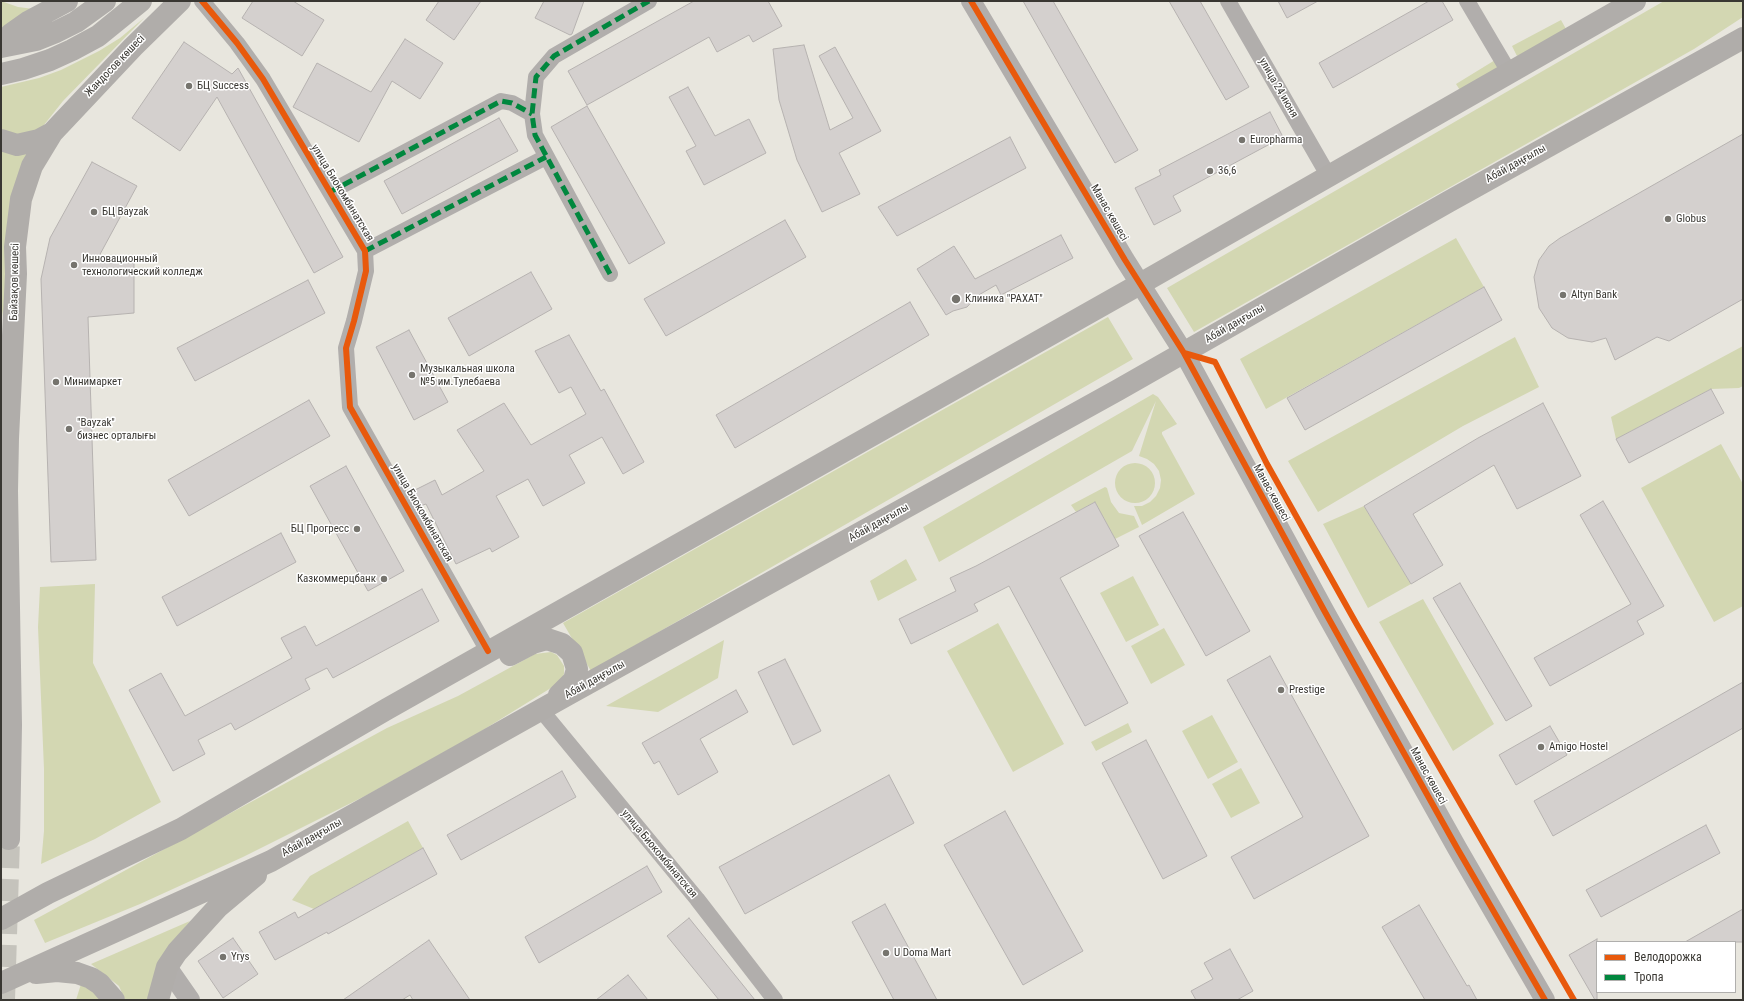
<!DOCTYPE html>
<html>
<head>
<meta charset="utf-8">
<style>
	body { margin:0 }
	#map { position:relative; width:1744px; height:1001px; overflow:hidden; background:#e8e6de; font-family:"Roboto Condensed",sans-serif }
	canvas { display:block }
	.frame { position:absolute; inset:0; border:2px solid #393732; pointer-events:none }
	.legend { position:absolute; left:1596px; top:941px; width:140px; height:52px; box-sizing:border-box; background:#fff; border:1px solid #b0afad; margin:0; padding:5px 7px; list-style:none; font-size:12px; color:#393732 }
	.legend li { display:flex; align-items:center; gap:8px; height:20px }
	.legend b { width:20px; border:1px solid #b0afad }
</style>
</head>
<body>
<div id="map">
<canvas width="1744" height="1001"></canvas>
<div class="frame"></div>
<ul class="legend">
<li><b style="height:5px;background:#e8590c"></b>Велодорожка</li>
<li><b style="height:5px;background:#00873e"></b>Тропа</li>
</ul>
</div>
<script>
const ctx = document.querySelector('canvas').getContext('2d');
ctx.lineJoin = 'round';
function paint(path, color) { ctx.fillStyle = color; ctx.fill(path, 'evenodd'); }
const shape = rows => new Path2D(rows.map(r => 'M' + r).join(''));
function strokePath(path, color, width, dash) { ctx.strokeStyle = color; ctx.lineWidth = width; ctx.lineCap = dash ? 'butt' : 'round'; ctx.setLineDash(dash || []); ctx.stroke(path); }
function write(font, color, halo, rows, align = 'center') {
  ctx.font = font + ' "Roboto Condensed",sans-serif'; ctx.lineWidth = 3; ctx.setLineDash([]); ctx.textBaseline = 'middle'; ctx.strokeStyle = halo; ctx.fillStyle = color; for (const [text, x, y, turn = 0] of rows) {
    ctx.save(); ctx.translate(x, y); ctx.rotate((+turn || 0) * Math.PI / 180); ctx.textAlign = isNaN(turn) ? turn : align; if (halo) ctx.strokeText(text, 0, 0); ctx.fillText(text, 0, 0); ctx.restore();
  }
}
const green = shape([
	[1,1,18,7,34,9,1,32],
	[1664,1,1743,1,1743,17,1694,49,1194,332,1167,288],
	[144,18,63,101,36,135,1,135,1,87,39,78,61,70,99,51,120,38],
	[1561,20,1571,38,1517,56,1512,46],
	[1500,57,1509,72,1465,98,1456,84],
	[1,150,31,151,6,342,1,302],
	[1456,238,1484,287,1266,409,1240,359],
	[1108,317,1133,359,591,671,563,623],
	[1515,337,1539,387,1463,426,1318,512,1288,461],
	[1743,346,1743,386,1739,388,1711,389,1616,439,1611,417],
	[1153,394,1158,397,1177,424,1162,432,1162,434,1195,494,1142,525,1134,506,1142,506,1150,502,1156,496,1160,488,1161,480,1159,471,1154,464,1147,459,1139,456,1156,401,1132,451,939,562,923,527],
	[1721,444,1743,484,1743,606,1714,622,1641,488],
	'1115 483a20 20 0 1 1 40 0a20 20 0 1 1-40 0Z',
	[1105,487,1107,488,1111,502,1119,513,1134,516,1139,527,1115,539,1095,502,1076,512,1071,505],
	[1364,506,1411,584,1368,608,1323,524],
	[906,559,917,580,878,601,870,581],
	[1133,576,1159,625,1126,642,1100,593],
	[95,584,93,663,161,802,95,839,41,864,44,831,44,769,38,627,40,587],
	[1423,599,1494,724,1453,751,1379,622],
	[998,623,1064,744,1013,772,947,651],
	[1164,628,1185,665,1151,684,1131,646],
	[724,640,718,678,658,712,606,706],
	[551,652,557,655,564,666,564,674,559,683,475,735,367,795,243,857,140,904,45,943,34,920,387,728,458,696,535,654],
	[1212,715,1238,762,1208,779,1182,731],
	[1128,723,1132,732,1096,751,1091,742],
	[1241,768,1260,803,1231,818,1212,784],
	[408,821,423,848,314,909,292,900,310,876],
	[190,921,177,937,149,1000,125,1000,119,986,91,964],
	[81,984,100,996,103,1000,76,1000]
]);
const building = shape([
	[253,1,293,1,324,20,302,56,242,18,253,1],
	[439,1,481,1,454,40,426,20,439,1],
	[544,1,584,1,572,34,570,35,535,18,544,1],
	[694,1,768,1,782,26,753,42,749,35,717,52,709,37,587,105,568,71,694,1],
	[1023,1,1053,1,1138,150,1115,163,1023,1],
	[1169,1,1200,1,1249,87,1226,100,1169,1],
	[1278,1,1318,1,1287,18,1278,1],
	[1429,1,1442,1,1453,20,1333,88,1319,63,1429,1],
	[405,39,443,63,420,99,392,81,359,142,293,107,317,63,371,92,405,39],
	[184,42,232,74,238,68,343,257,314,273,217,97,180,151,132,118,184,42],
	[804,45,830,130,853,118,819,56,835,47,881,131,839,153,860,194,822,212,797,160,779,100,773,49,804,45],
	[688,87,715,136,749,119,766,153,704,185,686,151,696,146,669,97,688,87],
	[587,106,665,243,629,264,551,127,587,106],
	[1270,112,1283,137,1173,196,1181,211,1154,225,1135,188,1161,175,1159,170,1270,112],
	[499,118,518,151,402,214,384,181,499,118],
	[1743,134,1743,299,1669,341,1657,337,1615,360,1606,338,1592,342,1568,338,1552,328,1539,308,1534,277,1539,260,1549,246,1560,238,1743,134],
	[1010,137,1026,168,897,236,878,207,1010,137],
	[92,162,137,186,98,258,134,256,134,313,88,317,96,560,51,562,41,279,50,238,92,162],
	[785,220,806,257,666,336,644,299,785,220],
	[1061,235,1073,258,1001,295,996,285,977,296,967,307,953,311,946,315,917,269,954,246,975,279,1061,235],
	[531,272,552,309,469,356,448,318,531,272],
	[308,280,325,313,195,381,177,348,308,280],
	[1484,287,1502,320,1305,430,1287,398,1484,287],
	[910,302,929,335,735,448,716,415,910,302],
	[409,330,448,402,414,420,376,347,409,330],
	[569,335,601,391,604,389,644,462,623,474,602,437,569,455,585,483,543,506,528,479,496,496,519,537,492,552,490,548,456,564,426,504,420,506,413,491,435,480,442,495,484,471,457,430,504,403,531,445,586,414,571,387,559,393,535,351,569,335],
	[1711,389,1724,413,1629,463,1616,439,1711,389],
	[309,400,330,436,189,516,168,480,309,400],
	[1543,403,1581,476,1517,509,1494,465,1413,514,1443,565,1411,584,1364,506,1478,438,1543,403],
	[346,466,404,571,368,591,310,486,346,466],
	[1603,501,1664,606,1637,621,1644,634,1550,686,1534,658,1631,604,1580,515,1603,501],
	[1095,502,1119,546,1060,578,1128,703,1085,726,1009,586,974,604,978,611,911,644,899,619,956,591,950,578,976,566,1095,502],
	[1183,512,1250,631,1206,656,1139,536,1183,512],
	[281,533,296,562,177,626,162,597,281,533],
	[1460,583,1532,706,1506,721,1433,598,1460,583],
	[422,589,439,621,333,678,327,668,305,679,310,689,235,730,231,723,198,740,205,754,173,771,129,690,161,673,185,716,292,658,281,638,305,626,316,646,422,589],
	[1270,656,1369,836,1254,899,1231,857,1303,817,1227,680,1270,656],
	[785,659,821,731,793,745,758,672,785,659],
	[1743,682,1743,728,1553,836,1534,801,1743,682],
	[736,690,748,712,700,739,718,772,678,795,659,761,654,764,642,743,736,690],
	[1550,726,1567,755,1516,785,1499,755,1550,726],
	[1146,740,1207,856,1163,879,1102,763,1146,740],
	[562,771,576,797,461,860,447,835,562,771],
	[889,775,914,823,745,914,719,867,889,775],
	[1005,811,1083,951,1023,985,944,845,1005,811],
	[1706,825,1720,853,1601,917,1586,890,1706,825],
	[423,848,437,874,328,934,327,932,275,960,259,932,295,912,298,918,423,848],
	[647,866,662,892,539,963,525,937,647,866],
	[885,904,937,1000,894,1000,852,922,885,904],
	[1419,905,1467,986,1469,985,1477,1000,1425,1000,1382,927,1419,905],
	[1743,909,1743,942,1685,942,1743,909],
	[689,918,755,1000,719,1000,667,936,689,918],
	[233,938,258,974,223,998,198,961,233,938],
	[1597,939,1597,1000,1595,1000,1569,955,1597,939],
	[429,940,470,1000,413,1000,410,995,402,1000,343,1000,429,940],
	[1230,949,1253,991,1237,1000,1196,1000,1191,991,1213,979,1204,963,1230,949],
	[628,975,648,1000,596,1000,628,975]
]);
const secondaryTunnel = shape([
	[4,1000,9,839]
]);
const minor = shape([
	[202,1,237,43,263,79,365,251,366,271,354,321,346,348,350,407,488,651],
	[1228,1,1328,175],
	[1467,1,1509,72],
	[330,192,501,101,512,103,532,114],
	[365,251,546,157],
	[610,274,535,135,532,114,536,77,554,56,649,1],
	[541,710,697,899,775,1000]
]);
const tertiary = shape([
	[971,1,1125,260,1184,353,1325,612,1457,848,1545,1000],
	[167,967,190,1000]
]);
const secondary = shape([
	[1,44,11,34,28,22,67,1],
	[1,47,36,40,56,32,76,22,105,1],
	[1,74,23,69,50,60,72,50,98,36,141,1],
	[1,140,17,145,39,140,52,133],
	[510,655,533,643,547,639,562,644,572,653,577,669,574,680,559,695],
	[9,839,11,725,7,491,8,438,16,274,15,247,21,199,32,166,52,133,133,47,180,1],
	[1,919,48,893,181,829,387,709,1140,284,1635,1],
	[36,973,57,971,77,973,91,978,100,984,114,1000],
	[1,983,271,861,569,694,1118,390,1448,202,1743,38],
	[158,1000,167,967,177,952,218,907,256,875]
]);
const quiet = shape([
	[330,192,501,101,512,103,532,114],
	[365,251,546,157],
	[610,274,535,135,532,114,536,77,554,56,649,1]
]);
const cycleway = shape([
	[202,1,237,43,263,79,365,251,366,271,354,321,346,348,350,407,488,651],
	[971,1,1125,260,1184,353,1325,612,1457,848,1545,1000],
	[1184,353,1215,362,1267,464,1356,623,1574,1000]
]);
const markers = [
	[189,86,4,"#76746e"],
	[1242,140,4,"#76746e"],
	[1210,171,4,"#76746e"],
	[94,212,4,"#76746e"],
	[1668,219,4,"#76746e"],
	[74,265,4,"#76746e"],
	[1563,295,4,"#76746e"],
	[956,299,5,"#76746e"],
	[412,375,4,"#76746e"],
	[56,382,4,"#76746e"],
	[69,429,4,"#76746e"],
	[357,529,4,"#76746e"],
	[384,579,4,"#76746e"],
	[1281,690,4,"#76746e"],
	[1541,747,4,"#76746e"],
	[886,953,4,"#76746e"],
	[223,957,4,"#76746e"]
];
const streetNames = [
	["Жандосов көшесі",115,66,-46],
	["улица 24 июня",1278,88,60],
	["Абай даңғылы",1516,164,-29],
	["улица Биокомбинатская",342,193,59],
	["Манас көшесі",1109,213,60],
	["Байзақов көшесі",15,282,-89],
	["Абай даңғылы",1235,324,-30],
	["Манас көшесі",1271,493,61],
	["улица Биокомбинатская",422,513,60],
	["Абай даңғылы",879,523,-29],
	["Абай даңғылы",595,680,-29],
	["Манас көшесі",1428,776,61],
	["Абай даңғылы",312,838,-29],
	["улица Биокомбинатская",659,854,50]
];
const poiNames = [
	["БЦ Success",197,86],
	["Europharma",1250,140],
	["36,6",1218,171],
	["БЦ Bayzak",102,212],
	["Globus",1676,219],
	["Инновационный",82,259],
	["технологический колледж",82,272],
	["Altyn Bank",1571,295],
	["Клиника \"РАХАТ\"",965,299],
	["Музыкальная школа",420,369],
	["№5 им.Тулебаева",420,382],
	["Минимаркет",64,382],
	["\"Bayzak\"",77,423],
	["бизнес орталығы",77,436],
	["БЦ Прогресс",349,529,"right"],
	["Казкоммерцбанк",376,579,"right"],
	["Prestige",1289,690],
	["Amigo Hostel",1549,747],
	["U Doma Mart",894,953],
	["Yrys",231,957]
];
paint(green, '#d3d7b2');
paint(building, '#d4d0ce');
strokePath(building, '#b6b2b0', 1);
strokePath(secondaryTunnel, '#c5c3bc', 22, [22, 11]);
strokePath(minor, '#b1aeac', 16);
strokePath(tertiary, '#b1aeac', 20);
strokePath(secondary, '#b0adaa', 22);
strokePath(quiet, '#00873e', 5, [10, 5]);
strokePath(cycleway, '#e8590c', 6);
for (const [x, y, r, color] of markers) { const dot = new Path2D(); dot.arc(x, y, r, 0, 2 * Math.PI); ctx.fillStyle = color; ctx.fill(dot); strokePath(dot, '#fff', 1.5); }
write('11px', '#393732', '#fff', streetNames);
write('11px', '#393732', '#fff', poiNames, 'left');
</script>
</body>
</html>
